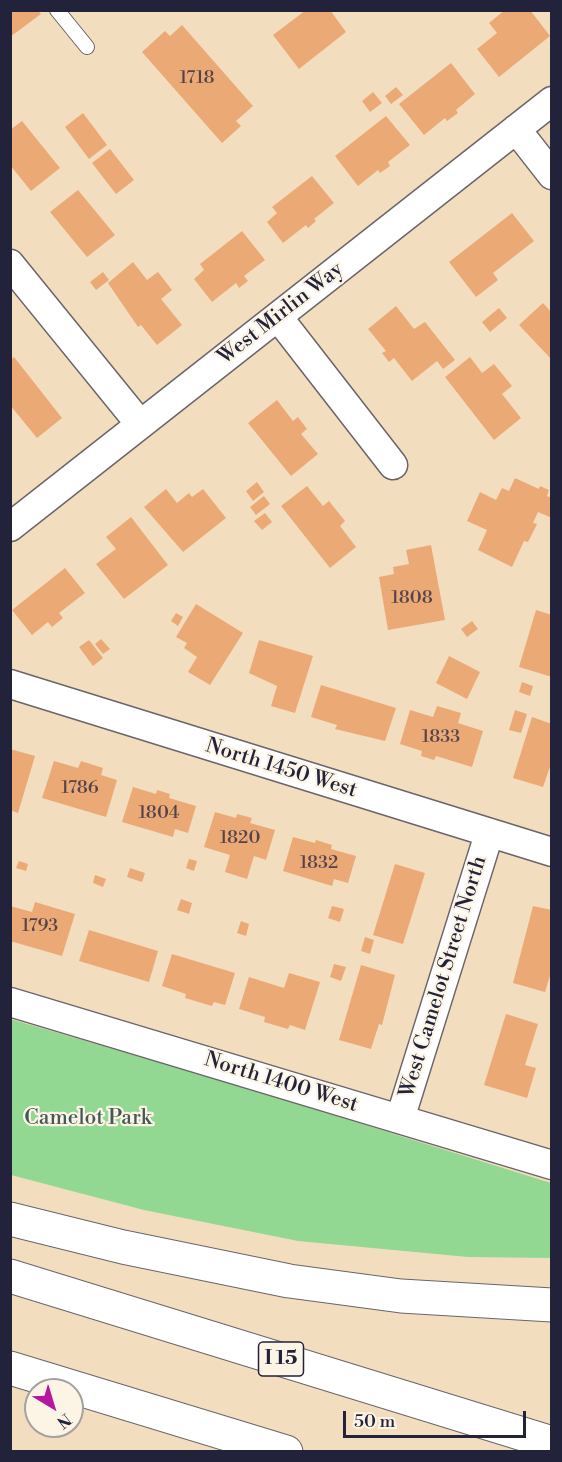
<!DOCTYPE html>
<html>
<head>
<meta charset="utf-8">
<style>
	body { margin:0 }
	#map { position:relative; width:562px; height:1462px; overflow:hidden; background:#f2debf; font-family:"Libre Bodoni",serif }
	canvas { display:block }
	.frame { position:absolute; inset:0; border:12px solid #22223b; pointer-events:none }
	.north { position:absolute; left:24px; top:1378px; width:60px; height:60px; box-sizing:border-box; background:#fcf5e5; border:2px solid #a5a1a1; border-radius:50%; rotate:142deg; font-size:16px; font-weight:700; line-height:24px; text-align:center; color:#22223b }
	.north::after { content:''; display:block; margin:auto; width:21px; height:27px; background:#b5179e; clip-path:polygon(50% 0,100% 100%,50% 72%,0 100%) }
	.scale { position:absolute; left:343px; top:1411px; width:183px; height:27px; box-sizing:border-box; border:3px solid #22223b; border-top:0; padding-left:8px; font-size:18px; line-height:21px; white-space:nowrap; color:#22223b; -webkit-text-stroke:4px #fcf5e5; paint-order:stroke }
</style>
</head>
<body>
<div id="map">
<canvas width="562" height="1462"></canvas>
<div class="frame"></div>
<div class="north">N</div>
<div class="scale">50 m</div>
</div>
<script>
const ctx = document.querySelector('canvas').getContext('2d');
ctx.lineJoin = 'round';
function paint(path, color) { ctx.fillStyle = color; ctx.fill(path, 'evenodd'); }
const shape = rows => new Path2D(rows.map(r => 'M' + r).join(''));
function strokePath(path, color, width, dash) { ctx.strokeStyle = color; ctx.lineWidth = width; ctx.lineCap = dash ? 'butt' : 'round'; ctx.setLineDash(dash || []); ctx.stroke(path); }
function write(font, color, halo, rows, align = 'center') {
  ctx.font = font + ' "Libre Bodoni",serif'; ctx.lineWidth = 4.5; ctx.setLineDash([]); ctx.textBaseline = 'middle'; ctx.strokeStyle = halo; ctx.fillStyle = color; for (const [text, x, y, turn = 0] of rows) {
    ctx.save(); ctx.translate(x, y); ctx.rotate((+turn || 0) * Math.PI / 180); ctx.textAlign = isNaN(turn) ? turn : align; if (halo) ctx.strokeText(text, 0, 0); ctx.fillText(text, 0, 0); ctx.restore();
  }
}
const green = shape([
	[10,1019,234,1084,551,1183,551,1258,468,1257,298,1241,144,1210,11,1175]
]);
const building = shape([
	[10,10,38,10,41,14,10,37],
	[306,10,330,10,346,32,299,69,273,35],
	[505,10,530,10,550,36,499,77,477,49,497,33,489,23],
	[182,25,253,106,236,121,241,126,222,143,142,52,165,31,170,36],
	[451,63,475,94,456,110,458,113,447,121,445,118,424,135,399,104],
	[396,87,403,95,391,104,385,96],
	[373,92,382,103,370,112,362,101],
	[83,113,107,145,89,159,65,127],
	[386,116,410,145,388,162,390,166,380,173,378,170,358,186,335,156],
	[22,121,60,168,31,191,10,165,10,130],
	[110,149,134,180,116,194,92,163],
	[312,176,334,203,314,219,316,221,308,228,306,225,283,243,267,222,277,213,272,207],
	[78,190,115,235,87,257,50,212],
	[512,213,534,241,493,273,498,280,476,297,449,262],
	[242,231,265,260,244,276,248,281,239,288,236,283,212,302,194,279,204,270,200,264],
	[133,262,147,280,158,272,172,290,161,299,182,325,157,345,141,325,138,327,108,283],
	[103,272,109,280,96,290,90,282],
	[543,303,552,313,552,360,519,325],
	[396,306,414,329,425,322,455,360,443,369,437,361,412,381,394,358,389,362,382,353,386,351,368,329],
	[499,308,507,318,490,332,482,322],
	[14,357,62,418,37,438,10,405,10,360],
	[470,357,482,373,494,364,512,386,502,394,521,418,494,440,445,377],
	[277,400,293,421,298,417,307,429,301,434,318,454,291,476,248,423],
	[515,478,539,489,540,486,549,490,547,496,552,498,552,518,538,512,533,523,537,524,528,542,524,541,512,567,478,550,487,530,467,521,480,492,496,500,502,488,509,491],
	[257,482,264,492,253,501,246,491],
	[307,486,323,506,329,501,345,521,340,526,356,547,330,568,281,506],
	[166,489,177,503,189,493,192,497,203,489,226,518,183,552,144,507],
	[264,496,270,504,256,515,250,507],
	[265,513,272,522,262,530,254,521],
	[131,517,168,565,124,599,96,564,116,549,106,537],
	[431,545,445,620,388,630,379,577,394,574,393,567,409,564,406,550],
	[65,568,85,593,59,613,63,618,52,627,48,622,32,635,12,610],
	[196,604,243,633,210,685,188,672,197,657,184,648,187,643,176,637],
	[536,610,552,615,552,677,519,667],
	[176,613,183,617,178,626,171,621],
	[472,621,478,629,467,637,461,629],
	[101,639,110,649,103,654,95,644],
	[89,640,103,658,93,666,79,647],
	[259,640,313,656,295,713,271,706,277,686,249,673],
	[449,656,480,672,467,699,436,683],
	[522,682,533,686,530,696,519,692],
	[321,685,396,708,385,741,335,729,337,725,311,717],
	[437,706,461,713,458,723,483,731,472,767,436,756,434,760,421,756,422,751,400,744,410,710,433,717],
	[515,710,527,714,521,733,509,730],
	[532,717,552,724,552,761,543,787,513,778],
	[10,749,35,756,18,813,10,810],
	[54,761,78,768,81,761,103,768,101,775,117,780,106,817,42,798],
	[133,787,156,794,157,790,170,794,169,798,196,806,188,833,175,829,173,837,122,822],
	[215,812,236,818,237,814,252,818,250,823,275,830,266,860,254,856,247,879,225,872,230,855,204,847],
	[293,837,315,843,316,840,332,845,331,849,356,856,348,883,334,879,332,886,283,871],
	[189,859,197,861,194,871,186,868],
	[19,861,28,864,26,871,16,868],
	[395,864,425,873,403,944,373,935],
	[130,868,145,873,142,882,127,877],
	[95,875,106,879,103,887,93,883],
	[181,899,192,903,189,914,177,910],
	[35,902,75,914,62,956,10,941,10,906,32,912],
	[332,906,344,909,340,922,328,918],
	[533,906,552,910,552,969,545,992,513,983],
	[241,921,249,924,246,936,237,933],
	[89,930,158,951,149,982,79,961],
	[365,937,374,940,370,954,361,951],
	[172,954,235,973,225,1005,214,1002,212,1006,185,998,186,994,162,986],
	[334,964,346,967,341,981,330,977],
	[361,965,395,975,382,1025,379,1024,371,1049,339,1040],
	[289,973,320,982,305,1030,290,1025,288,1029,264,1022,265,1017,239,1009,249,977,284,988],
	[506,1014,538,1024,525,1065,536,1068,527,1098,484,1085]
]);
const lane = shape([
	[57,10,87,47]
]);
const street = shape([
	[516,129,552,175],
	[10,264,140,424],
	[278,317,393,465],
	[10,527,552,101],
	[10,684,552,852],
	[10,1002,552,1165],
	[400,1119,489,834]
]);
const highway = shape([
	[10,1219,123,1247,289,1281,401,1296,552,1305],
	[10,1276,552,1443],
	[10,1368,286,1452]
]);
const numberNames = [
	["1718",197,79],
	["1808",412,599],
	["1833",441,738],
	["1786",80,789],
	["1804",159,814],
	["1820",240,839],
	["1832",319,864],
	["1793",40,927]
];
const shields = [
	[281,1359,45]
];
const shieldNames = [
	["I 15",281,1359]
];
const streetNames = [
	["West Mirlin Way",281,314,-38],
	["North 1450 West",281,769,17],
	["West Camelot Street North",444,977,-73],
	["North 1400 West",281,1083,17]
];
const parkNames = [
	["Camelot Park",88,1119]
];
paint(green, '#92d892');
paint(building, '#eba976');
strokePath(lane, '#6b6469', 16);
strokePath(street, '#6b6469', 31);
strokePath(highway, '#6b6469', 35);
strokePath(lane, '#fff', 14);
strokePath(street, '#fff', 28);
strokePath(highway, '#fff', 33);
write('18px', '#54444a', null, numberNames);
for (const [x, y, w] of shields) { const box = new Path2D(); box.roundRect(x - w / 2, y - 17, w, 34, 4.5); ctx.fillStyle = '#fcf5e5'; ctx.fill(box); strokePath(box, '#22223b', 1.5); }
write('bold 20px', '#22223b', null, shieldNames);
write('21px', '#22223b', '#fcf5e5', streetNames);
write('21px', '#445955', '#fcf5e5', parkNames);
</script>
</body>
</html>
